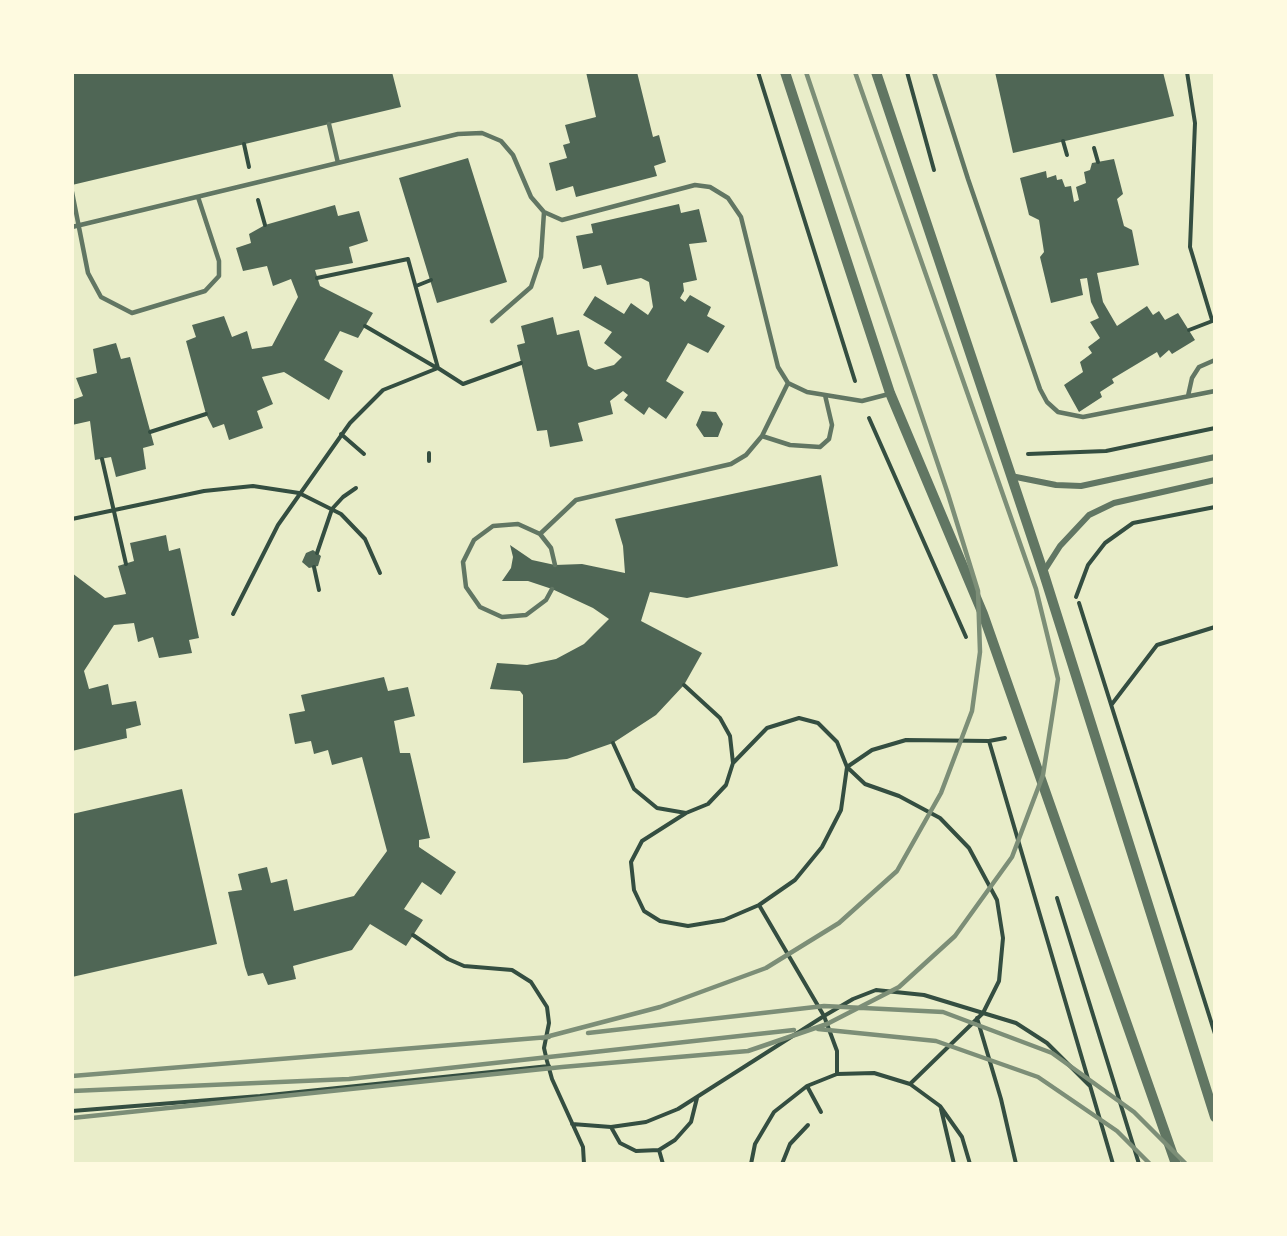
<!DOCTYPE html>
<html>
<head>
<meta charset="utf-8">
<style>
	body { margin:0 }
	#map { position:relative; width:1287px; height:1236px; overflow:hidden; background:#e9edc9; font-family:Quicksand,sans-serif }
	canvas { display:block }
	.frame { position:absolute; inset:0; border:74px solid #fefae0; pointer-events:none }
</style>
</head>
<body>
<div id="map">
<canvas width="1287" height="1236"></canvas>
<div class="frame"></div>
</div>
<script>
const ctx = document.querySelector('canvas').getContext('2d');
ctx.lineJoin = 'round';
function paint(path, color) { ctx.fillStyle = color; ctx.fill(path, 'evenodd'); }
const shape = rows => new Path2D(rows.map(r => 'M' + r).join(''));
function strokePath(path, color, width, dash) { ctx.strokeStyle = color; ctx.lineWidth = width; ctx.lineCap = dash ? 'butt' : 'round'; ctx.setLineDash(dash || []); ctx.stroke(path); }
const building = shape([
	[72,72,392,72,401,107,72,185],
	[586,72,637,72,653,137,659,135,666,162,654,166,657,176,576,197,573,186,556,191,549,163,567,158,563,145,570,143,565,125,596,117],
	[995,72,1163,72,1174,116,1013,153],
	[468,158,507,282,437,303,399,178],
	[1114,159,1123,194,1117,199,1124,226,1132,230,1139,265,1097,273,1103,302,1117,326,1147,306,1153,315,1159,311,1165,320,1178,313,1195,340,1172,354,1169,350,1160,358,1157,352,1112,379,1114,383,1100,392,1102,397,1079,412,1064,385,1083,372,1080,362,1092,353,1088,347,1100,338,1090,322,1099,318,1091,302,1087,278,1080,279,1083,295,1051,303,1040,257,1044,252,1039,220,1029,215,1020,178,1046,171,1047,178,1056,175,1057,180,1062,179,1065,187,1071,186,1074,202,1079,200,1076,187,1086,183,1084,172,1090,170,1092,163],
	[679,204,681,213,699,209,707,242,689,244,697,280,683,283,684,291,680,298,685,302,690,295,711,307,707,316,725,326,708,353,688,343,666,381,684,392,666,419,649,407,644,415,624,400,628,395,623,391,610,401,613,414,578,423,583,441,550,447,547,430,537,431,517,345,525,343,521,326,553,317,557,335,579,330,588,366,595,370,614,365,622,357,604,343,612,332,583,315,595,296,624,314,631,303,648,315,653,307,649,282,641,278,607,285,601,265,583,269,576,236,593,233,591,224],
	[335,205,338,216,359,211,368,241,349,247,353,263,315,270,320,286,373,313,358,338,340,331,324,360,343,371,329,400,284,372,262,377,273,404,257,411,263,428,229,440,224,424,213,428,206,414,186,341,196,337,192,325,224,316,232,337,247,331,252,349,272,346,298,297,291,279,273,286,267,266,243,271,236,248,251,243,249,234,265,225],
	[116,343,121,359,130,357,154,445,143,448,146,469,116,477,111,457,95,460,90,421,72,425,72,400,83,396,76,378,97,373,93,349],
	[702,411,716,412,723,424,718,437,704,437,696,425],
	[821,475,838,566,687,598,650,592,641,621,702,653,684,685,656,715,613,743,567,759,523,763,523,695,520,691,490,689,497,663,527,665,556,659,584,644,609,619,593,608,552,589,528,581,502,581,511,568,513,557,510,545,532,560,555,565,582,564,625,573,623,546,615,519],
	[166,535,169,551,180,548,199,638,189,640,192,653,159,658,153,637,138,642,134,623,114,625,84,671,89,689,108,684,112,705,136,701,141,725,126,729,127,738,72,751,72,573,105,598,126,594,118,566,134,561,130,543],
	[313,550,321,556,318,566,309,568,302,562,306,553],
	[384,677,388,691,408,687,415,716,394,721,400,753,410,753,430,838,419,840,419,847,456,872,441,895,422,882,404,909,423,920,406,946,370,924,352,950,293,966,296,979,268,985,263,973,248,976,245,967,228,892,242,890,238,874,267,867,271,883,287,879,294,911,354,896,387,851,362,757,332,765,328,750,314,754,311,741,295,744,289,714,305,711,301,695],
	[182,789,217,944,72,977,72,814]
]);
const path = shape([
	[758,72,855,381],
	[907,72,934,170],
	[1187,72,1195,123,1190,247,1212,320],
	[1063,141,1067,155],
	[244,144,249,167],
	[1094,148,1098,162],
	[258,200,265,225],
	[317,278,408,259,438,368,463,384,521,363],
	[416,286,431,280],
	[365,326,437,368],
	[1189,330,1215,320],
	[869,418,966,637],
	[150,432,206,414],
	[341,434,364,454],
	[429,453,429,461],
	[1028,454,1106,451,1215,428],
	[102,459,126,564],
	[72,519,204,491,253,486,299,493,341,514,365,539,380,573],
	[317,553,332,509,343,497,356,488],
	[314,567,319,590],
	[1076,597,1088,565,1105,543,1133,523,1215,507],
	[1079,603,1215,1034],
	[233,614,278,525,350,423,383,390,438,368],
	[1112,704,1157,645,1215,627],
	[989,741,1113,1164],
	[613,743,634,789,657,808,686,813,708,804,726,785,733,763,730,736,720,718,684,685],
	[686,813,642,841,631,862,634,890,644,911,660,921,688,926,724,920,759,905,795,880,822,847,841,810,847,767,837,742,818,723,799,718,767,728,733,763],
	[1057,898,1139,1164],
	[759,905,824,1016,837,1051,837,1074],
	[413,935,448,959,464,966,512,970,531,982,547,1007,549,1023,544,1048,547,1061,552,1079,583,1147,584,1164],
	[977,1018,1001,1099,1016,1164],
	[910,1084,983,1013,999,981,1003,938,997,900,969,848,940,818,899,796,865,784,847,767,872,750,906,740,989,741,1005,738],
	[807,1086,821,1112],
	[941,1109,954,1164],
	[72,1111,260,1096,549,1066],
	[572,1124,611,1127,646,1122,678,1109,824,1016,853,999,876,990,924,995,1016,1023,1047,1043,1089,1085],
	[611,1127,620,1143,636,1151,659,1150,675,1140,691,1122,697,1098],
	[659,1150,663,1164],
	[751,1164,755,1144,774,1112,807,1086,837,1074,874,1073,910,1084,940,1106,962,1137,970,1164],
	[782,1164,790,1144,808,1125]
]);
const service = shape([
	[934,72,968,179,1040,389,1047,402,1058,412,1083,417,1215,391],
	[329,124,338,163],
	[72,192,88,273,101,297,132,313,205,291,219,276,219,261,198,197],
	[72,227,458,134,482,133,501,141,513,155,531,197,544,212,562,220,695,185,710,187,728,198,741,217,778,367,788,383,807,392,862,401,889,394],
	[492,321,531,287,541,257,544,212],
	[1188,396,1192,378,1199,367,1215,360],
	[762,436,790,445,820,447,829,439,832,425,825,395],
	[540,534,576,500,731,464,746,455,762,436,788,383],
	[552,589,546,600,526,615,502,617,480,607,466,587,463,562,474,540,493,526,518,524,540,534,551,548,555,565]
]);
const minor = shape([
	[1011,476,1056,485,1081,486,1215,457],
	[1044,571,1060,546,1089,515,1114,503,1215,480]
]);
const tertiary = shape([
	[785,72,890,393,983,614,1176,1164],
	[876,72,1043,571,1215,1117]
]);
const rail = shape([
	[818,1029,936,1041,1038,1077,1117,1131,1150,1164],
	[588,1033,824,1006,943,1012,1052,1053,1134,1112,1186,1164],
	[542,1038,660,1007,766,968,839,923,897,871,941,793,972,711,980,652,978,591,948,494,806,72],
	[72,1076,549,1037],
	[72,1091,349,1079,794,1030],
	[72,1118,562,1067,748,1051,827,1024,899,987,955,936,1012,857,1043,775,1058,679,1036,589,855,72]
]);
paint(building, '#4f6655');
strokePath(path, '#344e41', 4);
strokePath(service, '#617663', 4.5);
strokePath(minor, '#617663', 6);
strokePath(tertiary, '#617663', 10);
strokePath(rail, '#7c8e77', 4.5);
</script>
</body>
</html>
